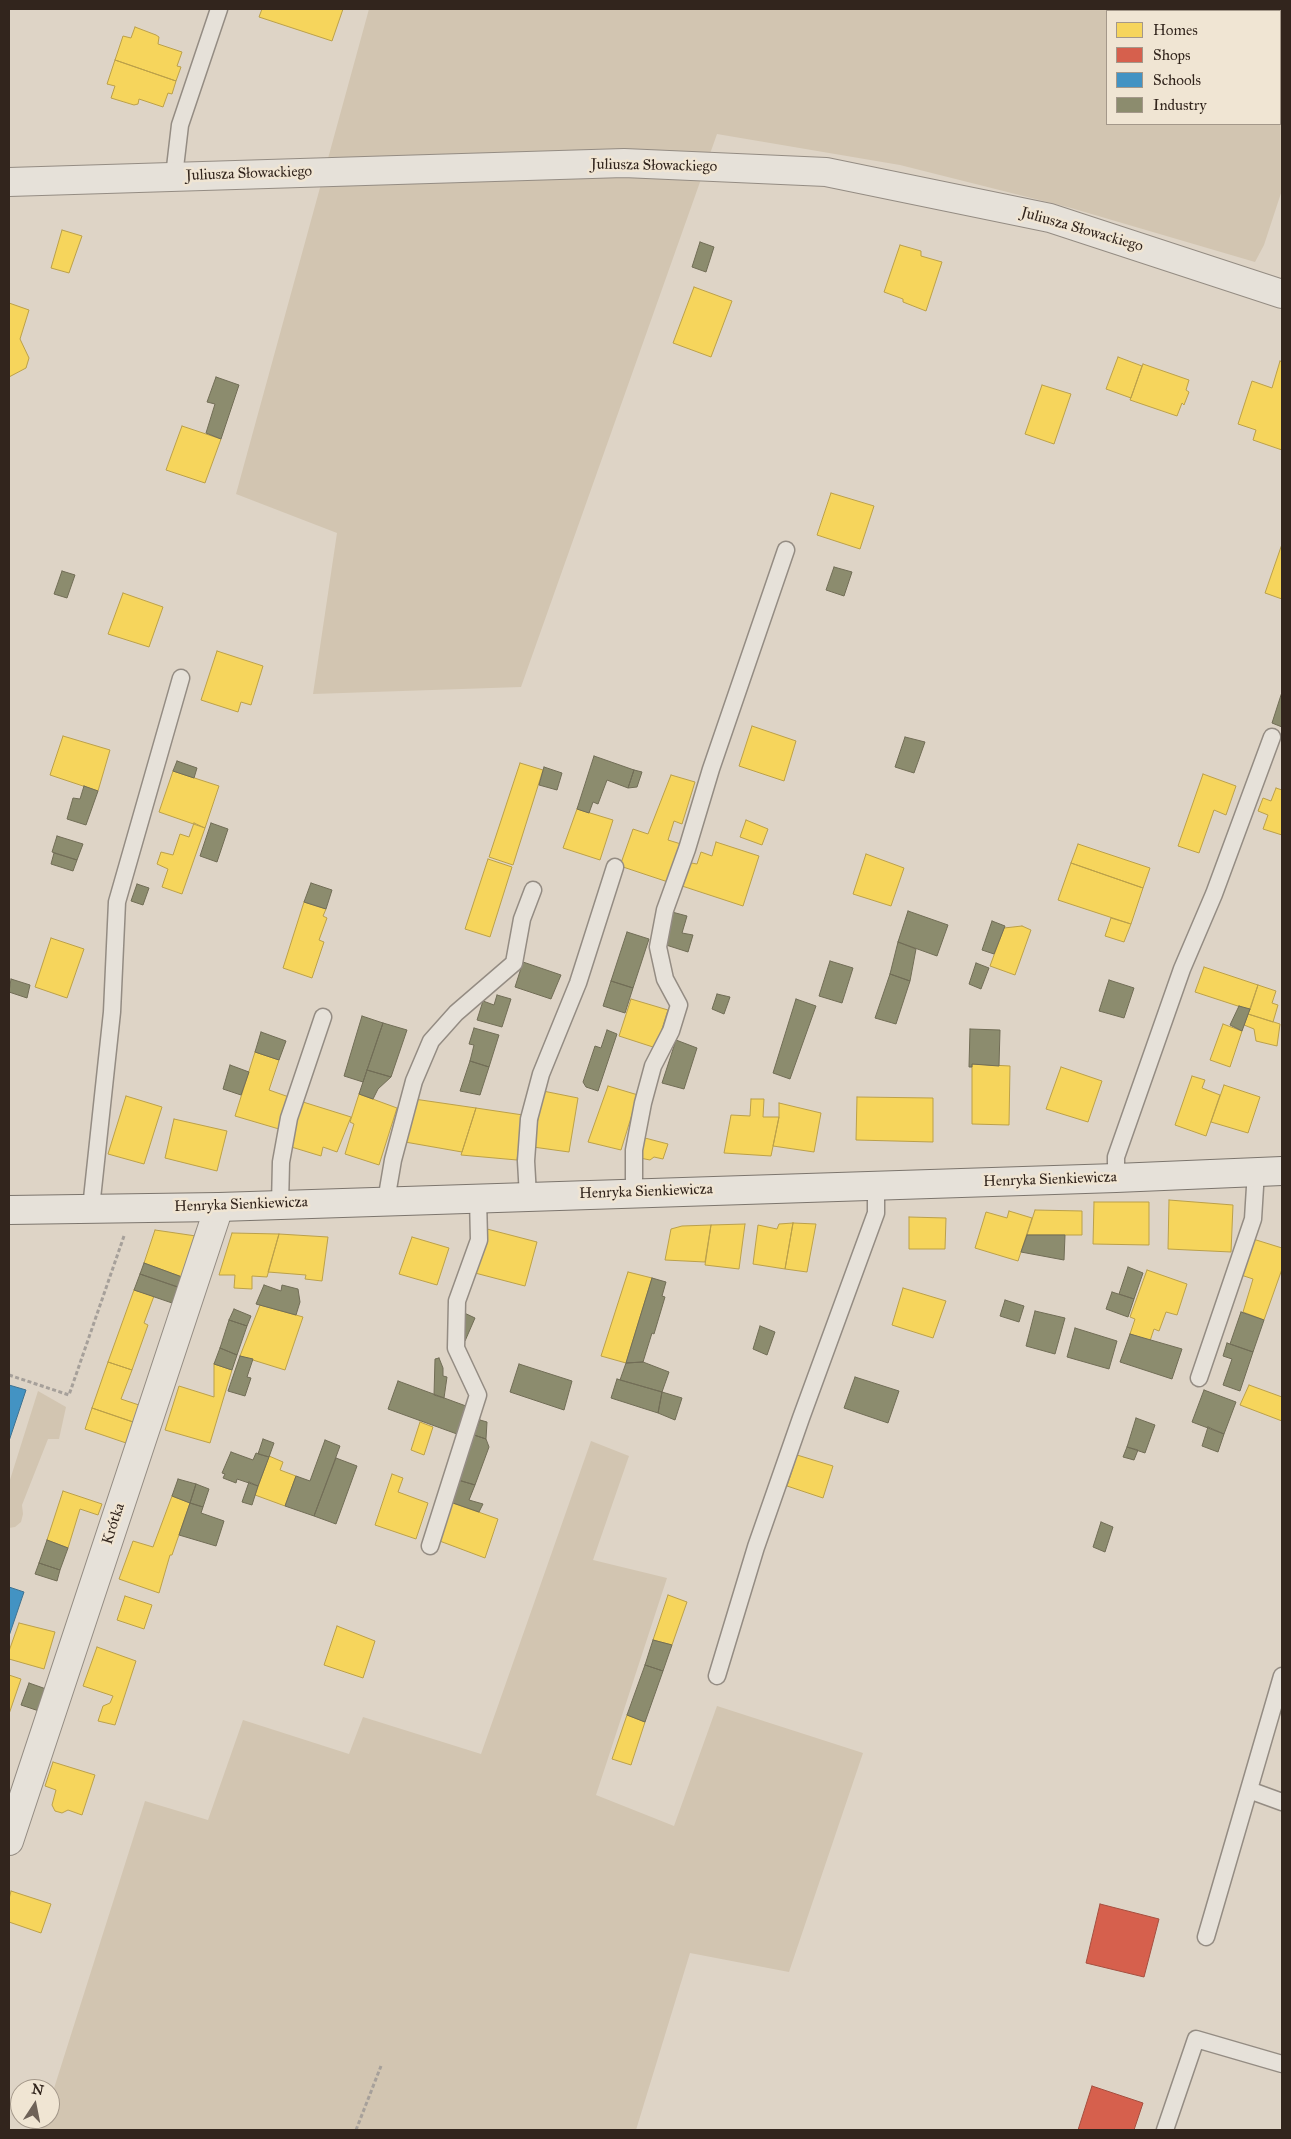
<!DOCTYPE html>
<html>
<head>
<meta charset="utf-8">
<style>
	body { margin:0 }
	#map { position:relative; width:1291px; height:2139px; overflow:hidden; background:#ded4c6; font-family:"IM FELL Great Primer",serif }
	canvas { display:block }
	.frame { position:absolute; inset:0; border:10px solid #32251d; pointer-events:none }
	.legend { position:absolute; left:1106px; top:10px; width:175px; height:115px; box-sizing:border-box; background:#f0e5d3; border:1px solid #a4988a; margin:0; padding:6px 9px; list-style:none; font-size:15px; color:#32251d }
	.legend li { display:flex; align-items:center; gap:10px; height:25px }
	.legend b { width:25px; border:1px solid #a4988a }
	.north { position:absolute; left:10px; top:2079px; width:50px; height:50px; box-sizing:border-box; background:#f0e5d3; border:1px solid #a4988a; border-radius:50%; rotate:11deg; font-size:14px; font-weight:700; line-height:20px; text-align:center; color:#32251d }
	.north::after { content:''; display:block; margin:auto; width:18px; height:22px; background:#6e6258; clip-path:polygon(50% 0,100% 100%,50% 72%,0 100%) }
</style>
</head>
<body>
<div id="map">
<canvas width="1291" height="2139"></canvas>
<div class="frame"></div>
<ul class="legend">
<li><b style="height:14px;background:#f6d55c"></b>Homes</li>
<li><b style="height:14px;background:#d6604d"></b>Shops</li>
<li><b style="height:14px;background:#4393c3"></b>Schools</li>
<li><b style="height:14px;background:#8c8c6e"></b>Industry</li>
</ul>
<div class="north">N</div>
</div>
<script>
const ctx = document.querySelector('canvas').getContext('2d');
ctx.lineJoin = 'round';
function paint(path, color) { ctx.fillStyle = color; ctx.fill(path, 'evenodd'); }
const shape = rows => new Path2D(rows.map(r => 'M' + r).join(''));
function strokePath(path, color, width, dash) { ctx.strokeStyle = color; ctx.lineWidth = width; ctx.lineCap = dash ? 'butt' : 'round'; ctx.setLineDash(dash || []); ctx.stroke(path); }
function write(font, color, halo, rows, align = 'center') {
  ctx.font = font + ' "IM FELL Great Primer",serif'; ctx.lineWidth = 5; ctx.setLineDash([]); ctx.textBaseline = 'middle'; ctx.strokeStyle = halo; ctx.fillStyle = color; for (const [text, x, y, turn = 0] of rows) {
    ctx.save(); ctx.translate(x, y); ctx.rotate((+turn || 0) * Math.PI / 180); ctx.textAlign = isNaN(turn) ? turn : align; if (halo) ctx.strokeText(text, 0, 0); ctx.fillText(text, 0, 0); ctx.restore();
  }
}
const green = shape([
	[369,9,1282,9,1282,190,1264,245,1255,262,1071,208,900,165,717,134,521,687,313,694,337,533,236,494],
	[1107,11,1280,11,1280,124,1107,124],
	[38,1391,66,1407,59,1439,48,1439,22,1505,23,1514,21,1522,15,1527,9,1528,9,1483],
	[591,1441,629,1456,593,1560,667,1578,596,1795,674,1826,717,1706,863,1753,789,1972,690,1953,636,2130,41,2130,44,2119,50,2119,50,2101,145,1801,208,1820,243,1720,349,1754,363,1717,481,1754]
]);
const homes = shape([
	[262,9,343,9,332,41,259,17,262,9],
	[135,27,156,35,159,37,158,44,182,52,177,66,181,67,176,81,115,60,123,36,131,38,135,27],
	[115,60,176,81,172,94,168,93,163,107,139,99,138,104,134,105,111,98,115,86,107,84,115,60],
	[62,230,82,236,69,273,51,268,62,230],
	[900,245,921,251,921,256,942,262,926,311,903,302,903,299,884,292,900,245],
	[694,287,732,301,711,357,673,343,694,287],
	[9,303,29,310,20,339,29,358,26,368,9,377,9,303],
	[1118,357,1142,366,1131,398,1106,389,1118,357],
	[1280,361,1282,362,1282,450,1253,440,1256,430,1238,424,1252,381,1272,388,1280,361],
	[1143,364,1189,380,1186,390,1189,392,1184,405,1182,403,1177,416,1130,400,1143,364],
	[1042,385,1071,394,1054,444,1025,434,1042,385],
	[182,426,221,439,205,483,166,470,182,426],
	[831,493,874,506,860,549,817,535,831,493],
	[1282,544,1282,599,1265,593,1282,544],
	[123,593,163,607,149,647,108,634,123,593],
	[217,651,263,666,251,705,241,702,238,712,201,700,217,651],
	[752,726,796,741,784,781,739,766,752,726],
	[63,736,110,750,98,791,50,775,63,736],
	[520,763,543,770,513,865,489,857,520,763],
	[173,771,219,786,205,828,159,812,173,771],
	[1203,774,1236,786,1226,815,1214,810,1199,853,1178,846,1203,774],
	[671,775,695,782,682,824,674,821,668,840,681,844,668,882,620,866,633,829,648,834,671,775],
	[1276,788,1282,790,1282,835,1263,829,1268,815,1258,811,1263,798,1271,801,1276,788],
	[577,809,613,820,600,860,563,848,577,809],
	[746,820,768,829,762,845,740,837,746,820],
	[194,823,205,828,182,894,162,887,168,869,157,864,161,852,173,855,180,834,189,837,194,823],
	[716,842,759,856,743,906,679,885,686,862,697,864,701,852,712,856,716,842],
	[1078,844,1150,868,1143,888,1071,863,1078,844],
	[866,854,904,868,891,906,853,894,866,854],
	[488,859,512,867,490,937,465,929,488,859],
	[1071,863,1143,888,1131,924,1058,900,1071,863],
	[304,902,326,909,323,916,327,918,319,940,324,942,312,978,283,968,304,902],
	[1111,918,1131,924,1124,942,1105,936,1111,918],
	[1022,926,1031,930,1015,975,990,966,1004,928,1022,926],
	[51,938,84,949,67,998,35,987,51,938],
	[1204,967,1258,985,1250,1010,1195,992,1204,967],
	[1258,985,1276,991,1272,1003,1278,1005,1273,1022,1248,1014,1258,985],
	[631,999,668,1010,656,1048,619,1036,631,999],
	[1248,1014,1280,1024,1277,1046,1256,1041,1254,1029,1244,1025,1248,1014],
	[1223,1024,1242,1031,1230,1067,1210,1060,1223,1024],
	[255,1052,279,1060,269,1090,289,1097,279,1129,235,1116,255,1052],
	[972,1064,1010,1066,1009,1125,972,1124,972,1064],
	[1061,1067,1102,1081,1088,1122,1046,1109,1061,1067],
	[1192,1076,1205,1080,1202,1088,1220,1095,1206,1136,1175,1125,1192,1076],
	[1224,1085,1260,1097,1248,1133,1211,1122,1224,1085],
	[608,1086,638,1095,621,1150,588,1142,608,1086],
	[543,1091,578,1098,569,1152,533,1147,543,1091],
	[359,1094,397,1108,379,1165,345,1154,354,1124,350,1122,359,1094],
	[126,1096,162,1107,144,1164,108,1154,126,1096],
	[857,1097,933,1098,933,1142,856,1140,857,1097],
	[414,1099,476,1108,462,1152,405,1142,414,1099],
	[751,1099,764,1099,763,1117,779,1117,771,1156,724,1153,731,1115,750,1116,751,1099],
	[303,1102,351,1117,337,1152,323,1147,321,1156,288,1146,303,1102],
	[779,1103,821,1113,814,1152,773,1146,779,1117,779,1103],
	[476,1108,523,1115,517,1160,461,1155,476,1108],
	[174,1119,227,1131,217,1171,165,1158,174,1119],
	[645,1138,668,1144,663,1159,654,1157,650,1160,640,1158,645,1138],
	[1169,1200,1233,1205,1231,1252,1168,1249,1169,1200],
	[1094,1202,1149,1202,1149,1245,1093,1244,1094,1202],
	[1035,1210,1082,1211,1082,1235,1027,1235,1035,1210],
	[1009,1211,1032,1218,1018,1261,975,1248,986,1212,1007,1218,1009,1211],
	[909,1217,946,1218,945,1249,909,1249,909,1217],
	[793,1223,816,1224,807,1272,785,1269,793,1223],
	[793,1223,785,1269,753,1264,758,1225,777,1229,779,1224,793,1223],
	[745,1224,739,1269,705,1265,711,1225,745,1224],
	[711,1225,705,1262,665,1260,671,1229,682,1226,711,1225],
	[487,1229,537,1242,525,1286,475,1273,487,1229],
	[155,1230,196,1236,182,1277,144,1263,155,1230],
	[232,1233,279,1234,267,1277,252,1276,252,1289,234,1288,235,1275,219,1275,232,1233],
	[279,1234,328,1237,322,1281,305,1279,306,1275,268,1272,279,1234],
	[412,1237,449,1248,437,1285,399,1274,412,1237],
	[1253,1239,1282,1248,1282,1269,1264,1320,1243,1312,1253,1279,1241,1275,1253,1239],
	[1147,1270,1187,1284,1177,1315,1166,1312,1159,1331,1154,1329,1150,1341,1130,1334,1135,1319,1130,1317,1147,1270],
	[628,1272,652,1278,626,1363,601,1356,628,1272],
	[903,1288,946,1301,933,1338,892,1325,903,1288],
	[134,1290,154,1296,144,1323,148,1325,132,1370,108,1362,134,1290],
	[260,1305,303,1317,285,1370,240,1356,260,1305],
	[108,1362,132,1370,121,1399,142,1406,136,1423,92,1408,108,1362],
	[214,1364,232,1370,210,1443,165,1430,179,1386,214,1397,214,1364],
	[1249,1385,1282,1397,1282,1421,1240,1405,1249,1385],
	[92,1408,136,1423,129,1444,85,1429,92,1408],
	[420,1422,433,1427,424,1455,411,1450,420,1422],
	[797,1455,833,1466,823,1498,787,1486,797,1455],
	[269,1456,283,1462,280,1470,296,1476,285,1506,255,1495,269,1456],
	[392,1474,403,1478,398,1492,428,1503,416,1539,375,1525,392,1474],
	[63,1491,102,1504,98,1515,80,1509,68,1548,47,1540,63,1491],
	[172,1496,190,1503,172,1555,170,1555,159,1593,119,1579,133,1541,153,1547,172,1496],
	[450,1502,498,1519,485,1558,437,1540,450,1502],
	[668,1595,687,1602,672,1645,653,1640,668,1595],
	[125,1596,152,1605,144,1629,117,1620,125,1596],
	[19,1623,55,1632,44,1669,9,1659,9,1651,19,1623],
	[337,1626,375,1641,363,1678,324,1665,337,1626],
	[97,1647,136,1661,115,1725,98,1721,103,1706,110,1703,113,1696,83,1686,97,1647],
	[9,1675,21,1679,9,1714,9,1675],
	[627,1715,645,1722,631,1765,612,1759,627,1715],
	[53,1762,95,1775,82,1815,68,1810,62,1813,55,1811,52,1805,56,1790,45,1786,53,1762],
	[11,1891,51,1904,41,1933,9,1922,9,1899,11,1891]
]);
const shops = shape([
	[1100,1904,1159,1919,1144,1977,1086,1963,1100,1904],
	[1092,2086,1143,2103,1134,2130,1078,2130,1092,2086]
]);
const schools = shape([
	[9,1385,26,1390,9,1441,9,1385],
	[9,1587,24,1592,9,1636,9,1587]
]);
const industry = shape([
	[700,242,714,247,706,272,692,267,700,242],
	[216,377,239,385,221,439,206,433,215,404,207,402,216,377],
	[834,567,852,572,844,596,826,590,834,567],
	[62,571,75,575,67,598,54,594,62,571],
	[1282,692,1282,727,1272,723,1282,692],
	[905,737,925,742,914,773,895,767,905,737],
	[594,756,634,770,628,788,607,780,598,804,593,802,589,813,577,809,594,756],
	[177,761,197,768,194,778,173,771,177,761],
	[544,767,562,773,557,790,539,785,544,767],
	[634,770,642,772,637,787,628,788,634,770],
	[84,786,98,791,86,825,67,819,73,798,80,799,84,786],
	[211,823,228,829,217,862,200,856,211,823],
	[57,836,83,844,77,860,52,852,57,836],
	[54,853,77,860,73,871,51,864,54,853],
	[311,883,332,890,326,909,304,902,311,883],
	[137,884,149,888,143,905,131,901,137,884],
	[908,911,948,925,937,956,898,942,908,911],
	[672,912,687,916,682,933,693,935,688,952,663,944,672,912],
	[992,921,1005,926,994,954,982,950,992,921],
	[627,932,649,939,633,988,611,981,627,932],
	[898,942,916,949,910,981,890,974,898,942],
	[830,961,853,968,842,1003,819,996,830,961],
	[523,962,561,975,551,999,515,987,523,962],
	[976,963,989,968,981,989,969,984,976,963],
	[890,974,910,981,896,1024,875,1018,890,974],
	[11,979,30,985,27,998,9,992,11,979],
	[1109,980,1134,988,1124,1018,1099,1011,1109,980],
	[611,981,633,988,625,1013,603,1006,611,981],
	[717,994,730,997,724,1014,712,1009,717,994],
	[497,995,511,999,502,1027,477,1020,483,1001,494,1005,497,995],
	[796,999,816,1006,790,1079,773,1073,796,999],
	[1239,1006,1250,1009,1242,1031,1230,1025,1239,1006],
	[362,1016,383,1023,363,1082,344,1076,362,1016],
	[383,1023,407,1030,391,1077,367,1070,383,1023],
	[474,1028,499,1035,489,1067,470,1061,474,1045,469,1044,474,1028],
	[970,1029,1000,1030,999,1066,972,1064,972,1067,969,1067,970,1029],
	[607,1030,617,1034,598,1091,586,1087,583,1082,595,1046,601,1048,607,1030],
	[261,1032,286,1041,279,1060,255,1052,261,1032],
	[676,1040,697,1048,684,1089,662,1083,676,1040],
	[470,1061,489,1067,480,1095,460,1091,470,1061],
	[230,1065,249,1072,241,1095,223,1089,230,1065],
	[367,1070,391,1077,378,1089,373,1099,359,1094,367,1070],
	[1027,1235,1065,1235,1064,1260,1021,1252,1027,1235],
	[144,1263,182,1277,178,1287,140,1274,144,1263],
	[1128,1267,1143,1273,1134,1299,1119,1294,1128,1267],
	[140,1274,183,1289,178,1305,134,1290,140,1274],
	[652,1278,666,1282,662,1296,665,1297,654,1334,652,1333,643,1362,626,1363,652,1278],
	[264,1285,281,1291,282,1285,298,1289,300,1302,296,1315,256,1304,264,1285],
	[1112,1292,1134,1299,1128,1317,1106,1309,1112,1292],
	[1005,1300,1024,1306,1019,1322,1000,1316,1005,1300],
	[234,1309,251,1316,247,1326,229,1320,234,1309],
	[460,1311,475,1318,465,1341,450,1335,460,1311],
	[1035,1311,1065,1318,1055,1354,1026,1346,1035,1311],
	[1241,1312,1264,1320,1253,1352,1230,1344,1241,1312],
	[229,1320,247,1326,237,1355,220,1348,229,1320],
	[760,1326,775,1332,767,1355,753,1349,760,1326],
	[1075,1328,1117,1341,1109,1369,1067,1357,1075,1328],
	[1130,1334,1182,1349,1172,1379,1120,1362,1130,1334],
	[1227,1343,1253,1352,1240,1391,1223,1385,1232,1359,1223,1356,1227,1343],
	[220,1348,237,1355,232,1370,214,1364,220,1348],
	[240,1356,253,1359,247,1377,251,1378,245,1396,228,1391,240,1356],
	[439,1358,443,1368,443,1376,447,1377,444,1398,434,1395,435,1359,439,1358],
	[643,1362,669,1372,662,1392,620,1380,626,1363,643,1362],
	[519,1364,572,1381,564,1410,510,1392,519,1364],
	[855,1377,899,1391,888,1423,844,1408,855,1377],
	[617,1379,662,1392,658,1413,611,1398,617,1379],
	[398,1381,466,1406,457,1434,388,1409,398,1381],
	[1204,1390,1236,1402,1224,1434,1192,1422,1204,1390],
	[662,1392,682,1398,675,1420,658,1413,662,1392],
	[1136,1418,1155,1425,1145,1453,1127,1447,1136,1418],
	[480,1420,487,1422,486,1439,474,1435,480,1420],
	[1208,1427,1224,1434,1218,1452,1202,1446,1208,1427],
	[474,1435,486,1439,489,1447,475,1485,458,1480,474,1435],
	[263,1439,274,1443,269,1457,258,1454,263,1439],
	[325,1440,340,1446,314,1516,285,1506,296,1476,310,1481,325,1440],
	[1127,1447,1138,1450,1134,1460,1123,1457,1127,1447],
	[231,1452,253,1460,256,1453,269,1457,258,1486,237,1479,236,1483,223,1478,225,1474,222,1473,231,1452],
	[336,1458,357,1466,336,1524,314,1516,336,1458],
	[178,1479,196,1484,190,1503,172,1496,178,1479],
	[458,1480,475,1485,469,1500,483,1504,479,1512,450,1502,458,1480],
	[249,1482,258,1486,252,1505,242,1502,249,1482],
	[196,1484,209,1489,203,1507,190,1503,196,1484],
	[190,1503,203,1507,201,1513,224,1521,216,1546,179,1535,190,1503],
	[1101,1522,1113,1527,1105,1552,1093,1547,1101,1522],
	[47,1540,68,1548,60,1570,39,1563,47,1540],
	[39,1563,60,1570,57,1581,35,1574,39,1563],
	[653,1640,672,1645,663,1671,645,1665,653,1640],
	[645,1665,663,1671,645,1722,627,1715,645,1665],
	[29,1683,49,1690,42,1712,21,1705,29,1683]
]);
const path = shape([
	[9,1375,69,1395,124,1236],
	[356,2130,381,2066]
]);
const lane = shape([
	[174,176,180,125,219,9],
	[1116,1178,1116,1157,1182,969,1214,894,1272,737],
	[634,1193,634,1150,643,1103,653,1066,671,1031,679,1005,665,979,658,947,665,910,687,849,711,769,786,550],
	[528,1196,526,1161,529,1119,541,1074,578,983,615,867],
	[386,1201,393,1160,414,1081,431,1041,456,1013,514,963,522,919,533,890],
	[280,1205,281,1162,289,1118,323,1017],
	[91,1208,112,1012,117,902,181,678],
	[1199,1378,1253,1219,1256,1171],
	[430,1546,478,1395,456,1348,457,1301,479,1240,478,1198],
	[717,1676,756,1547,801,1418,876,1213,876,1184],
	[1249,1790,1282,1802],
	[1206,1937,1282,1676],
	[1165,2130,1196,2039,1282,2064]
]);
const street = shape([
	[9,182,624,163,826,172,1050,218,1282,294],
	[9,1841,219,1207]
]);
const secondary = shape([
	[9,1210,219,1207,1116,1178,1282,1171]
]);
const streetNames = [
	["Juliusza Słowackiego",654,166,1],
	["Juliusza Słowackiego",249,174,-2],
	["Juliusza Słowackiego",1082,230,16],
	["Henryka Sienkiewicza",1050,1180,-2],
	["Henryka Sienkiewicza",646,1192,-2],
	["Henryka Sienkiewicza",241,1205,-2],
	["Krótka",114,1524,-72]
];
paint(green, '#d2c5b1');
paint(homes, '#f6d55c');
strokePath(homes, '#bba049', 1);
paint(shops, '#d6604d');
strokePath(shops, '#a54e3f', 1);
paint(schools, '#4393c3');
strokePath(schools, '#3e7291', 1);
paint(industry, '#8c8c6e');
strokePath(industry, '#716d56', 1);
strokePath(lane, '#948c83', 19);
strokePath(street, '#948c83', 30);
strokePath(secondary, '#7c756d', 30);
strokePath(path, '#a6a09a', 3, [4, 2.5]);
strokePath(lane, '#e6e1d9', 16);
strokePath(street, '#e6e1d9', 28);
strokePath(secondary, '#e6e1d9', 28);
write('15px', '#32251d', '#f0e5d3', streetNames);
</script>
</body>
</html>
